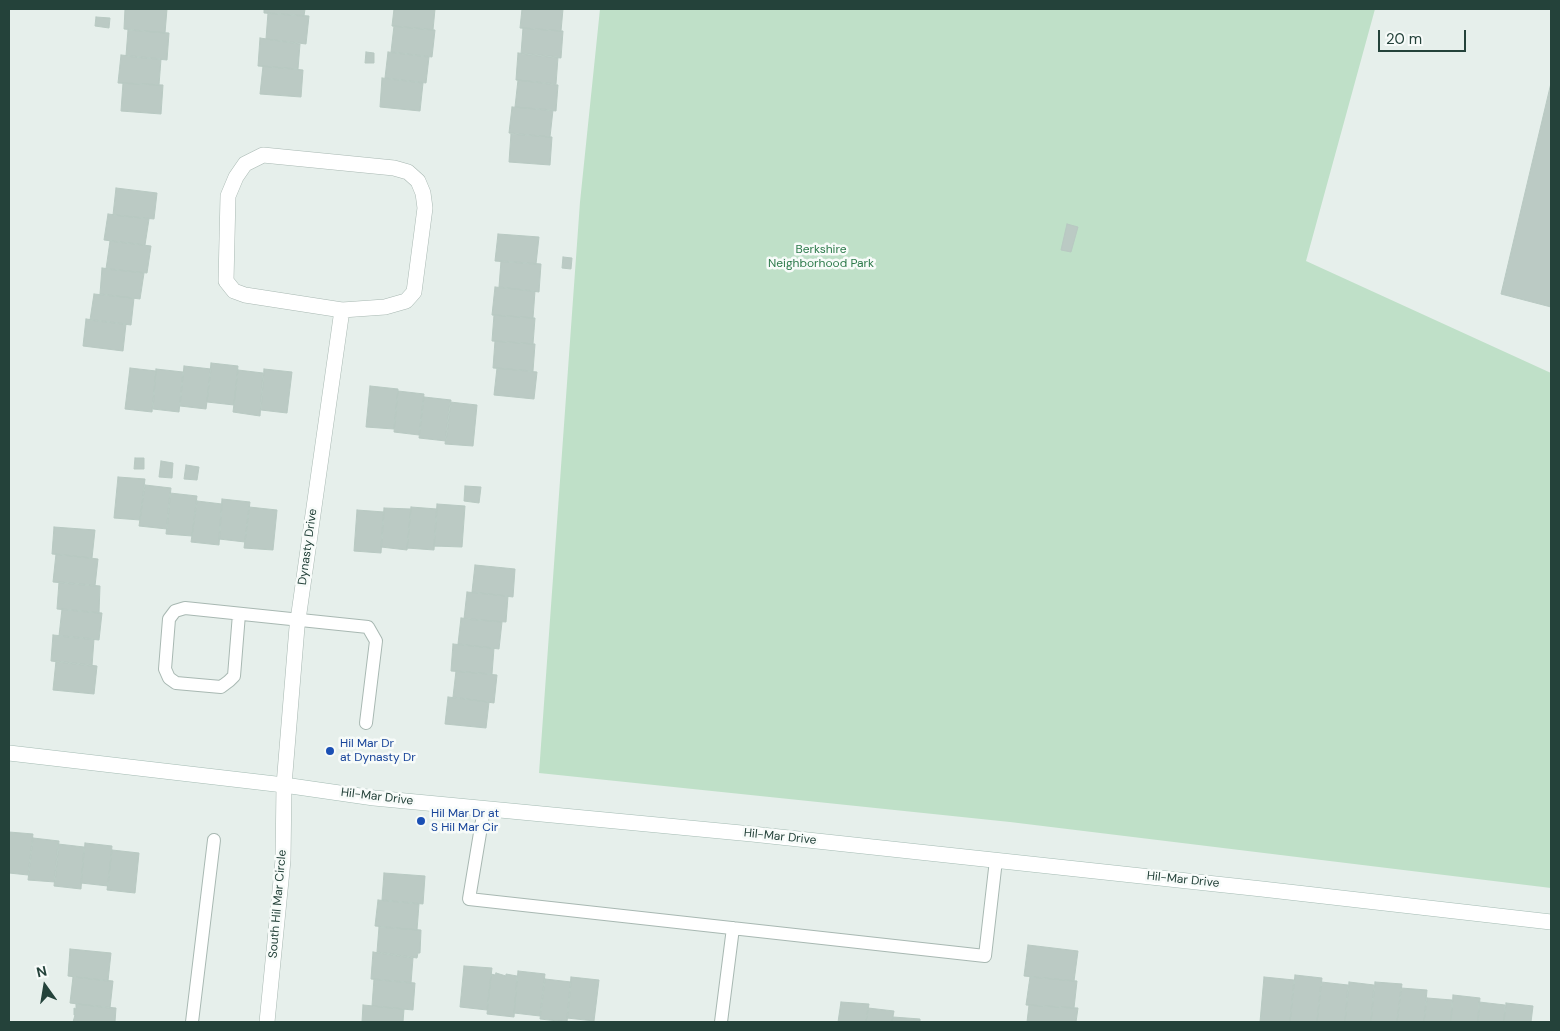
<!DOCTYPE html>
<html>
<head>
<meta charset="utf-8">
<style>
	body { margin:0 }
	#map { position:relative; width:1560px; height:1031px; overflow:hidden; background:#e6efeb; font-family:"DM Sans",sans-serif }
	canvas { display:block }
	.frame { position:absolute; inset:0; border:10px solid #24423a; pointer-events:none }
	.north { position:absolute; left:20px; top:961px; width:50px; height:50px; -webkit-text-stroke:4px #f7fbf9; paint-order:stroke; rotate:347deg; font-size:14px; font-weight:700; line-height:20px; text-align:center; color:#24423a }
	.north::after { content:''; display:block; margin:auto; width:18px; height:22px; background:#24423a; clip-path:polygon(50% 0,100% 100%,50% 72%,0 100%) }
	.scale { position:absolute; left:1378px; top:30px; width:88px; height:22px; box-sizing:border-box; border:2px solid #24423a; border-top:0; padding-left:6px; font-size:15px; line-height:18px; white-space:nowrap; color:#24423a; -webkit-text-stroke:4px #f7fbf9; paint-order:stroke }
</style>
</head>
<body>
<div id="map">
<canvas width="1560" height="1031"></canvas>
<div class="frame"></div>
<div class="north">N</div>
<div class="scale">20 m</div>
</div>
<script>
const ctx = document.querySelector('canvas').getContext('2d');
ctx.lineJoin = 'round';
function paint(path, color) { ctx.fillStyle = color; ctx.fill(path, 'evenodd'); }
const shape = rows => new Path2D(rows.map(r => 'M' + r).join(''));
function strokePath(path, color, width, dash) { ctx.strokeStyle = color; ctx.lineWidth = width; ctx.lineCap = dash ? 'butt' : 'round'; ctx.setLineDash(dash || []); ctx.stroke(path); }
function write(font, color, halo, rows, align = 'center') {
  ctx.font = font + ' "DM Sans",sans-serif'; ctx.lineWidth = 5; ctx.setLineDash([]); ctx.textBaseline = 'middle'; ctx.strokeStyle = halo; ctx.fillStyle = color; for (const [text, x, y, turn = 0] of rows) {
    ctx.save(); ctx.translate(x, y); ctx.rotate((+turn || 0) * Math.PI / 180); ctx.textAlign = isNaN(turn) ? turn : align; if (halo) ctx.strokeText(text, 0, 0); ctx.fillText(text, 0, 0); ctx.restore();
  }
}
const green = shape([
	[600,9,1375,9,1306,261,1551,373,1551,888,1010,822,539,773,580,202]
]);
const building = shape([
	[125,9,167,9,165,33,124,29,125,9],
	[264,9,305,9,304,16,264,13,264,9],
	[394,9,435,9,433,30,392,26,394,9],
	[522,9,563,9,561,31,520,28,522,9],
	[268,13,309,16,306,44,266,39,268,13],
	[96,17,110,18,109,28,95,26,96,17],
	[394,26,435,30,432,57,391,52,394,26],
	[523,28,563,31,561,58,521,54,523,28],
	[128,30,169,33,167,60,126,56,128,30],
	[260,38,300,44,298,69,258,66,260,38],
	[366,52,374,53,374,63,365,63,366,52],
	[388,52,429,57,426,83,385,78,388,52],
	[518,53,558,57,556,84,516,80,518,53],
	[121,55,161,59,159,85,118,83,121,55],
	[263,66,303,70,301,97,260,94,263,66],
	[382,78,423,83,420,111,380,107,382,78],
	[518,80,558,85,556,111,515,107,518,80],
	[123,83,163,85,161,114,121,111,123,83],
	[1551,83,1551,307,1501,294,1551,83],
	[512,107,553,110,550,137,509,133,512,107],
	[511,134,552,137,550,165,509,162,511,134],
	[116,188,157,193,154,219,113,215,116,188],
	[108,214,149,219,145,245,104,240,108,214],
	[1067,224,1078,227,1071,252,1061,250,1067,224],
	[498,234,539,237,536,264,495,261,498,234],
	[110,241,151,246,147,273,106,269,110,241],
	[563,257,572,258,571,269,562,268,563,257],
	[501,261,541,264,539,292,499,287,501,261],
	[102,268,144,273,140,299,100,294,102,268],
	[495,287,535,291,533,318,492,315,495,287],
	[94,294,134,298,131,325,90,320,94,294],
	[494,315,535,318,533,344,492,341,494,315],
	[86,319,126,324,123,351,83,346,86,319],
	[495,341,535,344,533,371,493,368,495,341],
	[211,363,238,366,234,405,207,402,211,363],
	[184,366,211,369,206,409,180,406,184,366],
	[130,368,156,371,152,412,125,409,130,368],
	[497,368,537,372,534,399,494,395,497,368],
	[156,369,183,372,179,412,153,409,156,369],
	[264,369,292,372,287,413,261,410,264,369],
	[238,370,263,373,260,416,233,412,238,370],
	[370,386,398,389,394,429,366,427,370,386],
	[398,391,424,394,419,435,394,432,398,391],
	[424,397,451,400,446,441,419,438,424,397],
	[450,402,477,405,473,446,445,444,450,402],
	[135,458,144,458,144,469,134,469,135,458],
	[161,461,173,463,172,478,159,477,161,461],
	[186,465,199,467,197,480,184,479,186,465],
	[118,477,145,479,140,520,114,518,118,477],
	[145,485,171,488,167,529,139,526,145,485],
	[465,486,481,487,479,503,464,501,465,486],
	[170,493,197,496,192,536,166,534,170,493],
	[222,499,250,502,245,542,219,539,222,499],
	[197,501,222,504,219,545,191,542,197,501],
	[437,504,465,506,462,547,434,546,437,504],
	[249,507,277,510,273,550,244,548,249,507],
	[411,507,437,509,434,550,407,548,411,507],
	[384,508,411,509,407,550,381,547,384,508],
	[357,510,384,512,381,553,354,551,357,510],
	[54,527,95,530,92,558,52,554,54,527],
	[56,554,98,559,95,586,53,582,56,554],
	[475,565,515,569,513,597,472,592,475,565],
	[59,582,100,586,99,613,57,609,59,582],
	[467,592,508,596,506,622,464,619,467,592],
	[62,609,102,613,99,640,59,636,62,609],
	[461,618,502,622,499,649,458,644,461,618],
	[53,635,94,639,92,666,51,661,53,635],
	[453,644,494,648,492,674,451,671,453,644],
	[56,661,97,666,94,694,53,690,56,661],
	[456,671,497,675,494,703,453,697,456,671],
	[448,697,489,702,486,728,445,724,448,697],
	[9,832,33,834,28,875,9,873,9,832],
	[33,838,59,841,55,882,28,880,33,838],
	[85,843,112,846,108,886,81,883,85,843],
	[58,844,84,847,81,889,54,886,58,844],
	[112,850,139,853,135,893,107,890,112,850],
	[384,873,425,876,423,904,382,900,384,873],
	[378,900,419,904,417,930,375,926,378,900],
	[379,927,421,930,420,953,418,953,417,958,377,952,379,927],
	[1028,945,1078,951,1074,981,1024,976,1028,945],
	[70,949,111,953,108,981,68,976,70,949],
	[373,952,413,958,411,983,371,979,373,952],
	[464,966,492,968,487,1010,460,1007,464,966],
	[518,971,545,974,540,1016,514,1013,518,971],
	[496,973,506,976,506,974,517,976,514,1017,487,1014,491,974,495,975,496,973],
	[1295,975,1322,978,1317,1022,1290,1022,1295,975],
	[73,977,113,981,110,1008,70,1003,73,977],
	[571,977,599,980,594,1021,567,1018,571,977],
	[1030,977,1077,981,1074,1008,1026,1005,1030,977],
	[1264,977,1294,980,1290,1022,1260,1022,1264,977],
	[374,979,415,983,413,1010,372,1006,374,979],
	[545,979,571,982,567,1022,540,1019,545,979],
	[1321,982,1348,985,1345,1022,1317,1022,1321,982],
	[1349,982,1374,985,1371,1022,1345,1022,1349,982],
	[1375,982,1402,984,1397,1022,1371,1022,1375,982],
	[1401,988,1427,990,1424,1022,1397,1022,1401,988],
	[1453,995,1480,998,1478,1022,1451,1022,1453,995],
	[1427,998,1452,1000,1451,1022,1424,1022,1427,998],
	[841,1002,869,1004,866,1022,838,1022,841,1002],
	[1479,1002,1505,1005,1504,1022,1478,1022,1479,1002],
	[1506,1003,1533,1006,1531,1022,1504,1022,1506,1003],
	[76,1004,116,1008,115,1022,73,1022,75,1015,74,1015,74,1008,76,1009,76,1004],
	[363,1005,404,1009,403,1022,362,1022,363,1005],
	[1029,1005,1078,1008,1076,1022,1027,1022,1029,1005],
	[868,1008,894,1011,892,1022,866,1022,868,1008],
	[893,1017,920,1019,920,1022,892,1022,893,1017]
]);
const lane = shape([
	[239,614,234,676,229,681,221,687,176,683,169,678,165,669,169,619,175,611,185,608,368,627,376,641,366,723],
	[484,809,469,899,985,956,996,860],
	[192,1022,214,840],
	[721,1022,733,928]
]);
const street = shape([
	[263,155,394,168,408,172,418,181,423,193,425,208,414,292,406,301,385,307,342,310,245,295,234,291,226,281,228,196,236,177,245,164,263,155],
	[267,1022,283,860,284,785,297,627,342,310]
]);
const secondary = shape([
	[9,753,284,785,374,798,752,834,1262,889,1551,922]
]);
const markers = [
	[330,751,5,"#1a4fb4"],
	[421,821,5,"#1a4fb4"]
];
const parkNames = [
	["Berkshire",821,250],
	["Neighborhood Park",821,264]
];
const streetNames = [
	["Dynasty Drive",308,547,-82],
	["Hil-Mar Drive",377,797,7],
	["Hil-Mar Drive",780,837,6],
	["Hil-Mar Drive",1183,880,6],
	["South Hil Mar Circle",278,904,-85]
];
const transitNames = [
	["Hil Mar Dr",340,744],
	["at Dynasty Dr",340,758],
	["Hil Mar Dr at",431,814],
	["S Hil Mar Cir",431,828]
];
paint(green, '#bfe0c8');
paint(building, '#bbcac4');
strokePath(building, '#b8c9c2', 1);
strokePath(lane, '#a8b8b2', 14);
strokePath(street, '#a8b8b2', 16);
strokePath(secondary, '#a4bbb3', 16);
strokePath(lane, '#fff', 12);
strokePath(street, '#fff', 15);
strokePath(secondary, '#fff', 15);
for (const [x, y, r, color] of markers) { const dot = new Path2D(); dot.arc(x, y, r, 0, 2 * Math.PI); ctx.fillStyle = color; ctx.fill(dot); strokePath(dot, '#f7fbf9', 2); }
write('12px', '#2d7a4b', '#f7fbf9', parkNames);
write('12px', '#24423a', '#f7fbf9', streetNames);
write('12px', '#164399', '#f7fbf9', transitNames, 'left');
</script>
</body>
</html>
